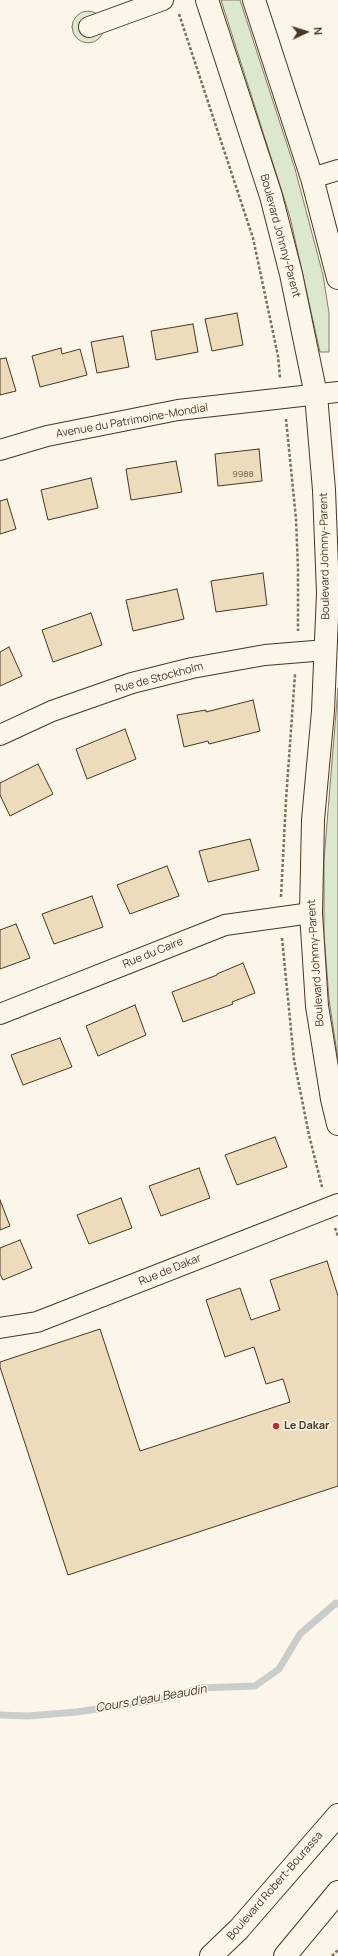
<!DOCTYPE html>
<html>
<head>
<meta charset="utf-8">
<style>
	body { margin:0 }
	#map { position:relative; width:338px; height:1956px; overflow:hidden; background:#fbf6e9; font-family:Manrope,sans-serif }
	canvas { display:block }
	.north { position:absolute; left:286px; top:12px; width:40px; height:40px; -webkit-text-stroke:3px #fbf6e9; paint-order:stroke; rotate:86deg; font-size:11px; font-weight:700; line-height:16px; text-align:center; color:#4a3520 }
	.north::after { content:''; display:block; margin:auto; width:14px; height:18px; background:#4a3520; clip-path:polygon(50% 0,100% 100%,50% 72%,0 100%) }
</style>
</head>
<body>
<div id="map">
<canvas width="338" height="1956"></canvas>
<div class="north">N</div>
</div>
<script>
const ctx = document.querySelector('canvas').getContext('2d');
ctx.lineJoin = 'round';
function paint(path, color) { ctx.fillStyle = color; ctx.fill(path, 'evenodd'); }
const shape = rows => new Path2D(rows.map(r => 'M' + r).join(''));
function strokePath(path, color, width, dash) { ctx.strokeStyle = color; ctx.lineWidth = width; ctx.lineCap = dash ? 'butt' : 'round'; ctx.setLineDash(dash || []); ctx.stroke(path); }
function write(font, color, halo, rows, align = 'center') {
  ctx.font = font + ' Manrope,sans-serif'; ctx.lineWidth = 3; ctx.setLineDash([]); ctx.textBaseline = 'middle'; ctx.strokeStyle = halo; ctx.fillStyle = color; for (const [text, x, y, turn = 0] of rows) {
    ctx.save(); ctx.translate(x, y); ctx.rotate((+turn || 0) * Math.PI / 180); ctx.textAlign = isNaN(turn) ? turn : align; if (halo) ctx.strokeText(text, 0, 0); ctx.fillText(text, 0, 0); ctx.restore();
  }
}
const green = shape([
	[221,0,240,0,295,169,323,275,329,313,329,352,320,352,290,217,221,0],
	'72 27a16 16 0 1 1 32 0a16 16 0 1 1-32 0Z',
	[338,688,338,1060,329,999,324,934,324,860,338,688]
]);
const stream = shape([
	[0,1715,28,1716,77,1712,163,1699,200,1688,255,1686,279,1669,300,1634,336,1603,338,1604]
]);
const building = shape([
	[237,313,243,345,212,351,205,319,237,313],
	[193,324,198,352,156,360,151,331,193,324],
	[123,336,129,367,97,373,91,342,123,336],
	[61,348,62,354,80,349,87,375,40,387,32,356,61,348],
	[6,358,16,391,0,395,0,359,6,358],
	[259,449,262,481,218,486,215,454,259,449],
	[176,461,182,492,131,500,126,469,176,461],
	[91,478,98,508,48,520,41,490,91,478],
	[7,499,16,529,0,534,0,501,7,499],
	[263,573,267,605,216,612,211,581,263,573],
	[177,589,184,619,133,631,126,600,177,589],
	[91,613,102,645,53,662,42,630,91,613],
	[9,647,22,676,0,686,0,652,9,647],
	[253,700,260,731,209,744,208,741,184,747,177,715,206,710,206,712,253,700],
	[125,729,136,759,87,779,76,749,125,729],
	[38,764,53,794,10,816,0,795,0,783,38,764],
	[250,839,259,870,208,882,199,851,250,839],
	[167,866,179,896,130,914,117,885,167,866],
	[92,896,103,927,54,944,42,914,92,896],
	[16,924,30,958,0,969,0,930,16,924],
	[243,963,255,993,232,1002,233,1004,183,1022,172,992,217,975,217,974,243,963],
	[135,1005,146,1035,98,1056,86,1026,135,1005],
	[60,1038,72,1067,23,1085,11,1055,60,1038],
	[275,1137,287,1167,237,1185,225,1155,275,1137],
	[199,1168,210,1198,161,1216,149,1186,199,1168],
	[121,1198,132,1228,89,1244,77,1215,121,1198],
	[0,1200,10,1226,0,1230,0,1200],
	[20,1240,32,1268,3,1280,0,1274,0,1248,20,1240],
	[327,1261,338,1296,338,1486,68,1575,0,1367,0,1362,100,1329,140,1451,290,1402,283,1379,266,1384,254,1347,225,1357,206,1300,240,1288,251,1320,280,1310,270,1280,327,1261]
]);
const path = shape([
	[179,14,253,238,278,356,280,378],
	[286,419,296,519,298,568,298,631],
	[281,897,286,800,295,674],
	[282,938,294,1060,309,1135,322,1187],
	[335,1228,338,1236],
	[332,1956,338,1950]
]);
const street = shape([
	[89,27,163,0],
	[312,178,338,170],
	[0,450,47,436,178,410,338,392],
	[0,735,52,711,132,683,192,668,265,655,326,650],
	[0,1014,225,925,311,913],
	[0,1328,37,1322,338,1204]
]);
const secondary = shape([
	[207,0,271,196,291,274,316,395,324,490,328,593,323,711,313,820,311,913,317,1006,332,1099,338,1124],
	[254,0,312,178,338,278]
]);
const highway = shape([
	[211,1956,239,1929,338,1815],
	[285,1956,338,1892]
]);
const markers = [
	[276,1426,4,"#c62828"]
];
const numberNames = [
	["9988",243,474]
];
const streetNames = [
	["Boulevard Johnny-Parent",280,236,75],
	["Avenue du Patrimoine-Mondial",132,421,-10],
	["Boulevard Johnny-Parent",325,556,-91],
	["Rue de Stockholm",159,678,-15],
	["Rue du Caire",153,953,-22],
	["Boulevard Johnny-Parent",316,963,-94],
	["Rue de Dakar",170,1270,-22],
	["Boulevard Robert-Bourassa",275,1886,-49]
];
const poiNames = [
	["Le Dakar",284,1426]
];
const waterNames = [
	["Cours d'eau Beaudin",151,1699,-10]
];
paint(green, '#dce7d0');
strokePath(green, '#887966', 1);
strokePath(stream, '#c9cecd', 7);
paint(building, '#ecdcbc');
strokePath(building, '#4a3520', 1);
strokePath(street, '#4a3520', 22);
strokePath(secondary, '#4a3520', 24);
strokePath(highway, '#4a3520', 24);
strokePath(path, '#7f6f5c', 2.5, [3, 2]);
strokePath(street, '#fbf6e9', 20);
strokePath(secondary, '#fbf6e9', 22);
strokePath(highway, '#fbf6e9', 22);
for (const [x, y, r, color] of markers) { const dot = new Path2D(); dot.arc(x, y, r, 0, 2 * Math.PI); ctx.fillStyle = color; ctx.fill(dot); strokePath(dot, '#fbf6e9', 1.5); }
write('9px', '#725f47', null, numberNames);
write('11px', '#4a3520', '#fbf6e9', streetNames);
write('bold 11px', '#4a3520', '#fbf6e9', poiNames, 'left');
write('italic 12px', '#4a3520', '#fbf6e9', waterNames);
</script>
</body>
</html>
